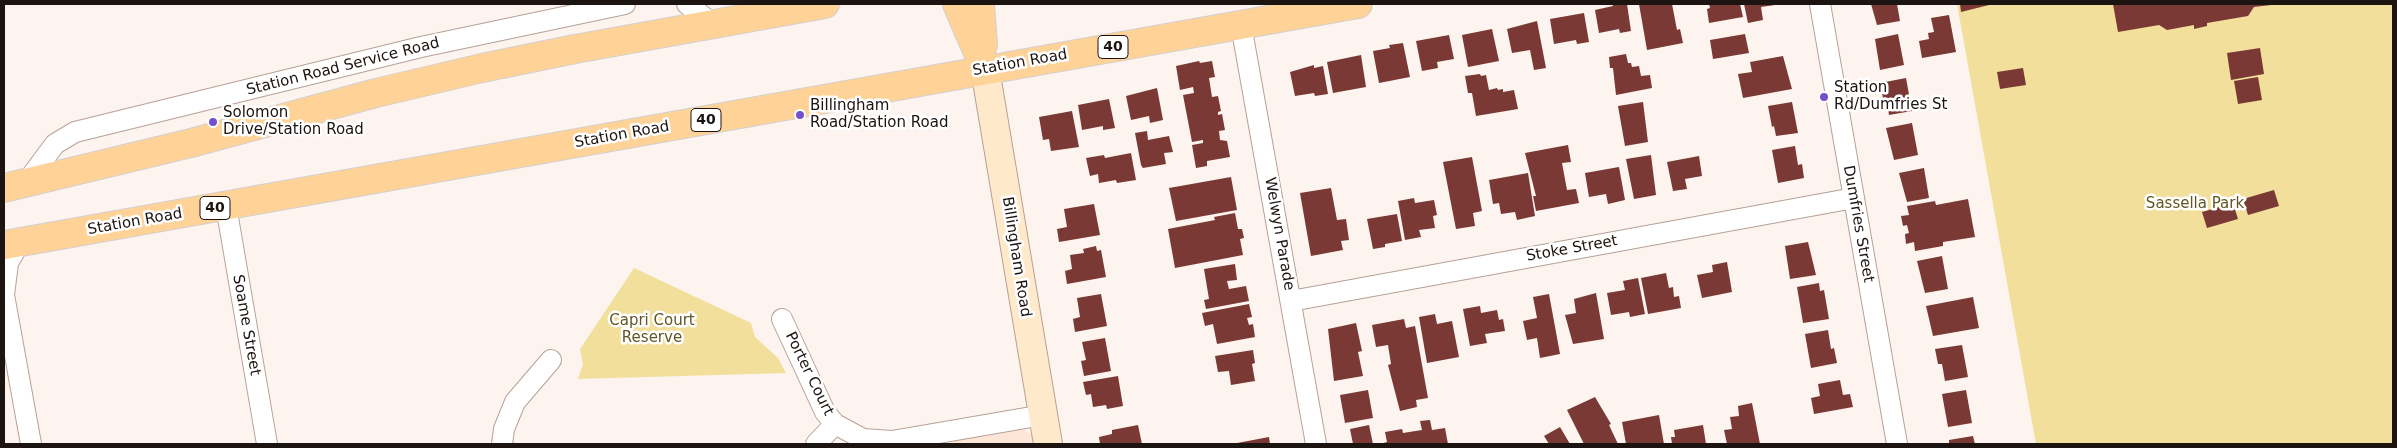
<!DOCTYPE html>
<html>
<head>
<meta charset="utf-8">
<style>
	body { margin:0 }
	#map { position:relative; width:2397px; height:448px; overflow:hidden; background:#fdf4ef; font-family:"DejaVu Sans",sans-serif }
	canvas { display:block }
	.frame { position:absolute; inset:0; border:5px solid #1c1410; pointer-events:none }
</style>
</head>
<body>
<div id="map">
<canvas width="2397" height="448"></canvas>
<div class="frame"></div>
</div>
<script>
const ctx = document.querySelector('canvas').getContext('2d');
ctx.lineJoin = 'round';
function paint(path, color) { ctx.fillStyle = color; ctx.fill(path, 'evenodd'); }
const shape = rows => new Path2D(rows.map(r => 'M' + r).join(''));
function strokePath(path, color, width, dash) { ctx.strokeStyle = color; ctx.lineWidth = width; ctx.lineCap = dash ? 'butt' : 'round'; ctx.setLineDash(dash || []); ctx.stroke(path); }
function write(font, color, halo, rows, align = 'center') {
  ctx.font = font + ' "DejaVu Sans",sans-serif'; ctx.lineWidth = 5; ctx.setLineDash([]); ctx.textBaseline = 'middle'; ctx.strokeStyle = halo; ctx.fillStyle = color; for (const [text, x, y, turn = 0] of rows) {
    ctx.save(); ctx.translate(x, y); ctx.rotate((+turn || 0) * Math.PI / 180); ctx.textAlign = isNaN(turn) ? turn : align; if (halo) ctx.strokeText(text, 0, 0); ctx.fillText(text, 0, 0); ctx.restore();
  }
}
const built = shape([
	[1023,429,1031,435,1035,444,953,444,953,441]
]);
const green = shape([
	[1957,4,2393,4,2393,444,2036,444],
	[634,268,751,323,755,337,778,358,786,373,578,379,583,364,580,349]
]);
const building = shape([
	[1612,4,1627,4,1631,31,1620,33,1619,29,1599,33,1595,10,1613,6],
	[1639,4,1672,4,1677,30,1680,29,1683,43,1647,50],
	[1709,4,1740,4,1743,17,1709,23,1707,9,1710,8],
	[1744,4,1775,4,1775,5,1761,7,1763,20,1748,23],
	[1871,4,1897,4,1900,21,1877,25],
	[1960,4,1989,4,1989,5,1961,12],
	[2113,4,2270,4,2271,5,2254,7,2248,16,2207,23,2207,26,2194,29,2194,25,2167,30,2159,25,2118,32],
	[1584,13,1589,42,1577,44,1576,40,1554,44,1550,19],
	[1949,15,1956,52,1922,58,1919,41,1929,39,1928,33,1934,32,1931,18],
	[1537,21,1546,68,1534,70,1530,50,1512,53,1507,29],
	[1492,29,1499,61,1468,67,1462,35],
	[1745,34,1749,53,1713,59,1710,40],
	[1898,34,1904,65,1880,70,1875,39],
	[1449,35,1454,59,1437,62,1438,68,1422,71,1416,41],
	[1403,43,1410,77,1379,83,1373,51,1390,48,1389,45],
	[2260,48,2264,74,2231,80,2227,53],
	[1626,54,1628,63,1631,63,1632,67,1639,66,1641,76,1650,75,1652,88,1616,95,1613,68,1610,68,1609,57],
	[1361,55,1366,87,1333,93,1327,62],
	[1783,56,1792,89,1743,98,1738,74,1752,72,1750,62],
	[1199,61,1200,63,1212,61,1215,77,1209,78,1212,97,1218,96,1221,111,1218,112,1218,115,1222,114,1225,130,1219,131,1220,140,1227,141,1230,157,1207,161,1207,166,1196,168,1192,145,1203,143,1203,140,1192,142,1183,95,1194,93,1193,87,1180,90,1176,66],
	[1314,65,1314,68,1323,66,1328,94,1315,96,1314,93,1295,96,1290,72],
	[2023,68,2026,85,2000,89,1997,72],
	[1480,74,1481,76,1486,75,1489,90,1497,88,1498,90,1503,89,1503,92,1514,90,1518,109,1476,116,1472,93,1468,93,1465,76],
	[2258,77,2262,100,2238,104,2234,81],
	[1906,78,1912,111,1889,115,1886,97,1883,98,1880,83],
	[1157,88,1163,120,1150,123,1149,116,1131,120,1126,96],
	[1109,99,1115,128,1103,130,1103,126,1082,130,1078,105],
	[1643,102,1648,142,1625,146,1618,106],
	[1792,102,1798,133,1776,136,1774,126,1772,127,1768,106],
	[1072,111,1079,147,1051,151,1049,139,1043,140,1039,117],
	[1912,123,1918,155,1894,160,1886,128],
	[1147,131,1148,140,1169,136,1173,152,1164,153,1166,164,1143,168,1141,165,1135,133],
	[1568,145,1571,162,1562,163,1567,190,1576,189,1579,203,1536,211,1533,196,1536,196,1525,153],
	[1795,146,1798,165,1802,164,1804,178,1778,183,1772,150],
	[1131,153,1136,180,1117,183,1116,180,1099,183,1098,174,1090,176,1086,158,1104,155,1105,158],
	[1651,155,1656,195,1634,199,1626,159],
	[1699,156,1702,176,1685,179,1687,189,1673,191,1667,162],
	[1472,157,1482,211,1473,213,1475,226,1456,229,1443,162],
	[1619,167,1625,200,1608,204,1606,194,1589,197,1585,173],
	[1924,168,1929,198,1907,202,1899,173],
	[1528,173,1535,216,1517,220,1515,212,1501,214,1499,203,1493,204,1489,180],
	[1231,177,1237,210,1176,221,1169,188],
	[1331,188,1337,220,1346,219,1349,240,1341,241,1343,250,1311,256,1300,193],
	[2274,190,2279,206,2248,215,2243,199],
	[1414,198,1415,203,1434,200,1437,215,1433,216,1435,228,1419,230,1421,237,1405,240,1398,201],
	[1968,199,1975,237,1943,242,1943,246,1915,251,1914,242,1906,244,1905,234,1909,233,1907,225,1903,226,1901,216,1909,215,1907,206,1935,201,1936,205],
	[2233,203,2238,219,2207,228,2202,212],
	[1094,204,1100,235,1059,242,1057,229,1067,227,1064,209],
	[1235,213,1238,229,1242,229,1244,238,1240,239,1243,255,1175,268,1168,229,1215,220,1214,217],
	[1397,214,1402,241,1385,244,1385,247,1373,249,1367,219],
	[1808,242,1816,275,1790,279,1785,246],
	[1096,246,1097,251,1101,250,1106,277,1067,284,1065,271,1072,269,1070,255,1084,253,1083,249],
	[1942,256,1948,289,1925,293,1917,261],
	[1727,262,1732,292,1702,298,1697,275,1713,272,1712,265],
	[1235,264,1237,280,1227,281,1229,289,1246,286,1249,301,1206,309,1204,300,1209,299,1204,269],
	[1666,273,1669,288,1673,287,1674,297,1679,296,1681,308,1648,314,1641,278],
	[1638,278,1645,314,1630,317,1629,312,1611,315,1607,293,1625,290,1623,281],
	[1819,283,1820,291,1824,290,1829,319,1803,323,1797,287],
	[1596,293,1604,339,1573,344,1565,315,1576,313,1574,299],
	[1101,294,1107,326,1075,332,1073,319,1080,317,1077,298],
	[1549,294,1560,354,1540,358,1537,338,1527,340,1523,321,1537,318,1533,297],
	[1973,297,1979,328,1933,336,1926,306],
	[1249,304,1252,317,1247,318,1249,325,1253,324,1255,337,1217,344,1213,324,1205,326,1202,313],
	[1480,306,1481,313,1497,310,1499,320,1503,319,1505,331,1485,334,1487,343,1470,346,1463,309],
	[1435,314,1437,324,1452,321,1459,357,1427,363,1419,317],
	[1404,319,1406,328,1415,326,1428,398,1416,400,1417,407,1400,411,1388,365,1391,364,1388,345,1376,347,1372,325],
	[1356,323,1362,351,1358,352,1363,376,1334,381,1328,329],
	[1828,330,1831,349,1834,348,1837,363,1811,368,1805,334],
	[1105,338,1111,371,1084,376,1081,361,1086,360,1082,342],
	[1962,345,1968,377,1945,381,1942,364,1938,364,1935,349],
	[1253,350,1255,363,1252,364,1255,381,1231,385,1229,371,1218,372,1215,356],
	[1118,376,1123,406,1107,409,1106,405,1093,407,1091,394,1086,395,1083,382],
	[1840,380,1843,395,1850,394,1853,407,1814,414,1811,398,1820,396,1818,384],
	[1368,390,1373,418,1345,423,1340,395],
	[1966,390,1972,423,1948,427,1942,394],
	[1595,397,1611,424,1609,425,1618,444,1584,444,1567,410],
	[1752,403,1760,444,1727,444,1724,430,1732,429,1730,417,1739,416,1738,406],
	[1659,415,1664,444,1626,444,1622,422],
	[1430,420,1432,430,1445,428,1448,444,1380,444,1387,442,1385,432,1402,429,1403,433,1422,430,1420,421],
	[1138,425,1142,444,1100,444,1099,437,1112,434,1112,430],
	[1369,425,1373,444,1353,444,1350,429],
	[1703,425,1706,444,1672,444,1671,437,1675,437,1674,430],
	[1560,427,1570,444,1549,444,1544,436],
	[1973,436,1975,444,1949,444,1949,440],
	[1269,437,1270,444,1237,444,1237,443]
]);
const street = shape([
	[687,4,713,24],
	[1820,4,1897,444],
	[1241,25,1316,444],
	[26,183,55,144,75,132,421,47,625,4],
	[226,206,267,444],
	[20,242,8,263,4,295,31,444],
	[1291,301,1854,198],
	[782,319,825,412,835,424,863,439,892,441,1043,415],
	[502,444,504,429,515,402,551,360],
	[816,444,835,424]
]);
const secondary = shape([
	[985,69,1048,444]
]);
const primary = shape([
	[957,4,985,69],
	[980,4,983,45],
	[4,188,191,143,376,93,482,68,575,49,825,4],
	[4,245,1358,4]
]);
const markers = [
	[1824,97,5,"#7451ca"],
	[800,115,5,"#7451ca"],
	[213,122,5,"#7451ca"]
];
const shields = [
	[1113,47,30],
	[706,120,30],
	[215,208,30]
];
const shieldNames = [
	["40",1113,47],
	["40",706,120],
	["40",215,208]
];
const streetNames = [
	["Station Road",1020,63,-10],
	["Station Road Service Road",343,67,-14],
	["Station Road",622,135,-10],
	["Station Road",135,222,-10],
	["Dumfries Street",1858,224,80],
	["Welwyn Parade",1279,234,80],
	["Stoke Street",1572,249,-10],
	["Billingham Road",1016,257,81],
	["Soame Street",246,325,80],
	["Porter Court",809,374,64]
];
const poiNames = [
	["Station",1834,88],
	["Rd/Dumfries St",1834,105],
	["Billingham",810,106],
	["Road/Station Road",810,123],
	["Solomon",223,113],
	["Drive/Station Road",223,130]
];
const parkNames = [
	["Sassella Park",2195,204],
	["Capri Court",652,321],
	["Reserve",652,338]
];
paint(built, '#fde5d8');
paint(green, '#f1df9b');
paint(building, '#7a3935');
strokePath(street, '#b7a196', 22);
strokePath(secondary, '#b7a196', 30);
strokePath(primary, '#d2d0cf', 30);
strokePath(street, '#fff', 20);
strokePath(secondary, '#ffe9cb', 28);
strokePath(primary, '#ffd398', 28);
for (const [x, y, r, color] of markers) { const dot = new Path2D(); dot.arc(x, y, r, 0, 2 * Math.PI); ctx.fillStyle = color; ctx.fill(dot); strokePath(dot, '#fff', 2); }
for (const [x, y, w] of shields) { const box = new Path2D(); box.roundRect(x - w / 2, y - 11.5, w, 23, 4); ctx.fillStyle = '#fff'; ctx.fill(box); strokePath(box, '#1c1410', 1); }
write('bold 14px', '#1c1410', null, shieldNames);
write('15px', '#1c1410', '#fff', streetNames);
write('15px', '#1c1410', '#fff', poiNames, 'left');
write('15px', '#635622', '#fff', parkNames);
</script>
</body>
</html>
